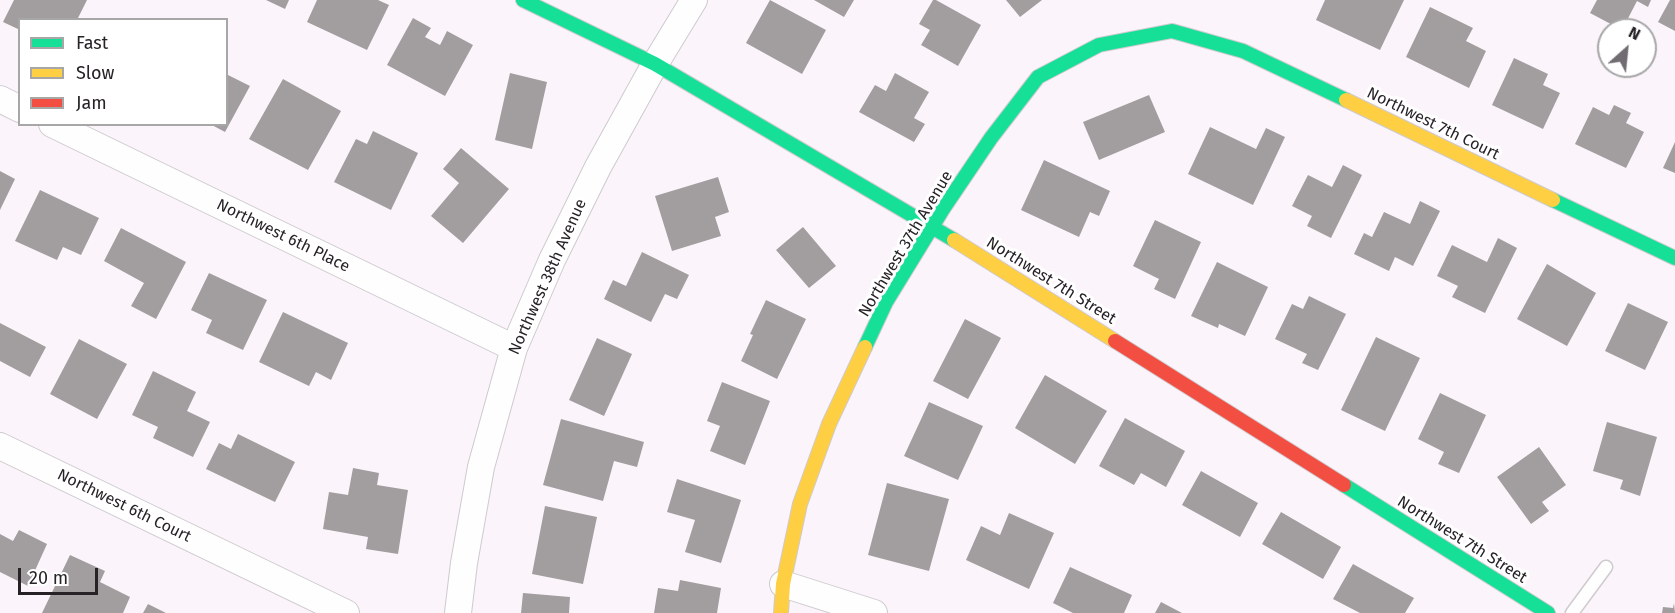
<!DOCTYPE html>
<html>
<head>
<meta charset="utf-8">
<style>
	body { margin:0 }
	#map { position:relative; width:1675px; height:613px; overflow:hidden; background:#fbf5fb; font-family:"Fira Sans",sans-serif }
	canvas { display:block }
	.legend { position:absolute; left:18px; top:18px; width:210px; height:108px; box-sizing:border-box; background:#fff; border:2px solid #a8a7a8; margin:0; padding:8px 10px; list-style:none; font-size:18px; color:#262226 }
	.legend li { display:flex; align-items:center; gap:12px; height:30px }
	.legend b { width:30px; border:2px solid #a8a7a8 }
	.north { position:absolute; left:1597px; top:18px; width:60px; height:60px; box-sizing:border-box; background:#fff; border:2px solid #a8a7a8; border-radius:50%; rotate:27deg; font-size:16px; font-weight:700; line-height:24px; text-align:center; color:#262226 }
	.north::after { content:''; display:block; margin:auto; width:21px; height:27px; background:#716c71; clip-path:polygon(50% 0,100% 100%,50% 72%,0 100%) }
	.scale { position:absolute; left:18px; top:568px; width:80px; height:27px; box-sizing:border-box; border:3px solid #262226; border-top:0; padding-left:8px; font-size:18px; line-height:21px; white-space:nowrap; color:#262226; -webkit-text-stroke:4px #fff; paint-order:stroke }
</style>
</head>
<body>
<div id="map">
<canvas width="1675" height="613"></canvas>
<ul class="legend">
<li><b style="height:8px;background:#16e098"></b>Fast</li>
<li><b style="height:8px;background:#ffcf43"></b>Slow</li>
<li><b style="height:8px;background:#f24e42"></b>Jam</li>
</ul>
<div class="north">N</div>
<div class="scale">20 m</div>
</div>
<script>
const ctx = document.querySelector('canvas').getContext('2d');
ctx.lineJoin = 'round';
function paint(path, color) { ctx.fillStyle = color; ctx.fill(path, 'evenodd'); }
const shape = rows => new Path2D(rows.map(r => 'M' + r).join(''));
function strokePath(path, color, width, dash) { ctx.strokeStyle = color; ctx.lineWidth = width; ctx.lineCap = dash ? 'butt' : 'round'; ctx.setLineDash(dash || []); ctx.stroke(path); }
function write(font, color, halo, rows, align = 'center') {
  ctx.font = font + ' "Fira Sans",sans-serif'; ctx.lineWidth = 6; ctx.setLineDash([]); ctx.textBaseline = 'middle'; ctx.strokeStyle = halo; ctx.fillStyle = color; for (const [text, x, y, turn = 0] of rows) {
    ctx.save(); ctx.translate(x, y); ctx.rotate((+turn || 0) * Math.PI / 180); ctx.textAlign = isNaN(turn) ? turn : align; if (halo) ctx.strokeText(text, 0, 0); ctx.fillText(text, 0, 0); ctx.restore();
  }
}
const building = shape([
	[14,0,87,0,77,20,20,20,20,30,3,22],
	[266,0,289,0,285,9],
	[317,0,378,0,389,5,367,50,307,22],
	[770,0,826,30,802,74,746,43],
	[814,0,854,0,844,17],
	[933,0,936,0,981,25,958,66,921,45,930,30,919,24],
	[1006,0,1042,0,1020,17],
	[1325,0,1404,0,1380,50,1316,20],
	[1597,0,1651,0,1648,7,1637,1,1622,30,1590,13],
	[1670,0,1675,0,1675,31,1658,22],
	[1430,7,1473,28,1466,41,1486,51,1469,88,1406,57],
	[413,18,431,28,425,37,440,45,447,31,473,45,445,96,387,65],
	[1514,58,1548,74,1543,85,1560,93,1543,129,1492,105],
	[510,73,547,82,532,149,495,140],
	[895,73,929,92,914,118,925,124,914,142,859,112,875,85,886,91],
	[226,74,250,86,225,132,210,124,226,124],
	[283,79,341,111,308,170,249,139],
	[1149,95,1165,132,1099,160,1083,122],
	[1614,105,1631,113,1626,123,1644,132,1626,168,1575,144,1593,107,1609,115],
	[1210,127,1256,149,1266,128,1285,137,1253,205,1188,174],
	[373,131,418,153,391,210,334,182,356,139,367,144],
	[1675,142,1675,173,1663,168],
	[461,148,509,189,463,243,431,216,459,183,443,169],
	[1044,160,1110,191,1099,216,1090,212,1079,237,1021,210],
	[1343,165,1362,175,1331,238,1307,226,1312,216,1292,206,1308,175,1332,187],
	[0,171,15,179,0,210],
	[718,177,729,212,715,217,721,236,672,251,655,196],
	[40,190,99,218,81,255,63,247,57,260,15,241],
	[1420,201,1440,211,1413,266,1395,257,1389,271,1354,254,1364,233,1372,237,1384,212,1410,224],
	[1155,220,1201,242,1175,299,1154,289,1159,279,1133,266],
	[803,227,836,266,809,288,776,250],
	[121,228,186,262,156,319,131,306,144,283,104,261],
	[1498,238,1517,248,1485,313,1452,297,1458,286,1437,276,1452,245,1487,262],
	[642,252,689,275,677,299,665,294,651,322,604,299,613,280,626,286],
	[1217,262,1268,287,1245,336,1219,324,1218,328,1191,316],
	[1547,264,1596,293,1567,346,1517,319],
	[209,273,267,300,243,350,206,333,212,320,191,310],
	[1309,296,1346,314,1318,370,1302,363,1307,354,1275,339,1292,304,1303,309],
	[766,300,806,319,777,379,741,361,753,335,750,334],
	[1628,303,1668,322,1645,370,1605,351],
	[283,312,348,343,331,380,316,372,309,386,259,362],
	[965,319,1001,338,968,399,933,381],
	[0,323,46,347,30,377,0,361],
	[1376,337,1420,358,1385,431,1341,410],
	[597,338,632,354,604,416,569,400],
	[79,339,127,364,97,419,50,394],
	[153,371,196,392,187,411,210,422,193,457,153,438,158,427,132,415],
	[1045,375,1107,411,1075,464,1015,428],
	[722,382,770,401,745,465,710,451,720,426,707,421],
	[1440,393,1486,415,1459,473,1438,464,1444,452,1418,439],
	[929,402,983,426,958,480,904,456],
	[1125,418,1185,451,1166,487,1141,473,1134,485,1099,466],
	[561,419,644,442,637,467,614,461,603,501,543,485],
	[1607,422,1657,437,1640,496,1620,489,1623,480,1593,471],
	[238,434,295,462,275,502,206,469,219,443,231,449],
	[1539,447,1566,485,1542,502,1549,511,1531,524,1497,477],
	[353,468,379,473,377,485,408,490,398,554,366,549,368,537,323,529,329,492,348,495],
	[1201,471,1258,503,1240,537,1182,505],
	[677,479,741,500,721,563,685,552,695,520,667,512],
	[887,483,949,499,929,571,868,555],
	[545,506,597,517,583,584,532,574],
	[1281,512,1341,547,1323,579,1262,544],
	[1009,513,1054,533,1029,589,966,560,981,526,1000,535],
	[19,530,47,544,28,586,0,572,0,534,13,541],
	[70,555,105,571,100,582,130,597,123,613,42,613],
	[1353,564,1414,598,1405,613,1360,613,1333,599],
	[1070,567,1132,595,1124,613,1073,613,1053,603],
	[680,580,721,588,717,613,654,613,658,588,678,591],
	[523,593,570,597,569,613,521,613],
	[1161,602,1182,613,1155,613],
	[1674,603,1675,613,1662,613,1663,607,1673,608],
	[148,604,166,613,143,613]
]);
const lane = shape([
	[1572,613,1606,567]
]);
const street = shape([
	[0,99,20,109],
	[52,124,514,348],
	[0,446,346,613],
	[783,584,874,613],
	[458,613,464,563,481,467,514,348,552,260,598,167,655,64,694,0]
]);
const fast = shape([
	[523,0,655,64,954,240],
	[1553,200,1675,258],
	[865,347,886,302,943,209,991,138,1038,77,1099,45,1172,31,1243,51,1346,100],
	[1344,485,1548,613]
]);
const slow = shape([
	[1346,100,1553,200],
	[954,240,1115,341],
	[781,613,783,584,800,504,829,424,865,347]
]);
const jam = shape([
	[1115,341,1344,485]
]);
const streetNames = [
	["Northwest 7th Court",1433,124,26],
	["Northwest 6th Place",283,236,26],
	["Northwest 37th Avenue",906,244,-59],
	["Northwest 38th Avenue",548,277,-66],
	["Northwest 7th Street",1051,281,32],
	["Northwest 6th Court",124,506,26],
	["Northwest 7th Street",1462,540,32]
];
paint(building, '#a29e9f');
strokePath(lane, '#cecace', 15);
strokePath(street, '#cecace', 28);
strokePath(fast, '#cecace', 16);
strokePath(slow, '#cecace', 16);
strokePath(jam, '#cecace', 16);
strokePath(lane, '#fefefe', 12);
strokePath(street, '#fefefe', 26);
strokePath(fast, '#16e098', 14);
strokePath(slow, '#ffcf43', 14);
strokePath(jam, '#f24e42', 14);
write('16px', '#262226', '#fff', streetNames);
</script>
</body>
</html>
